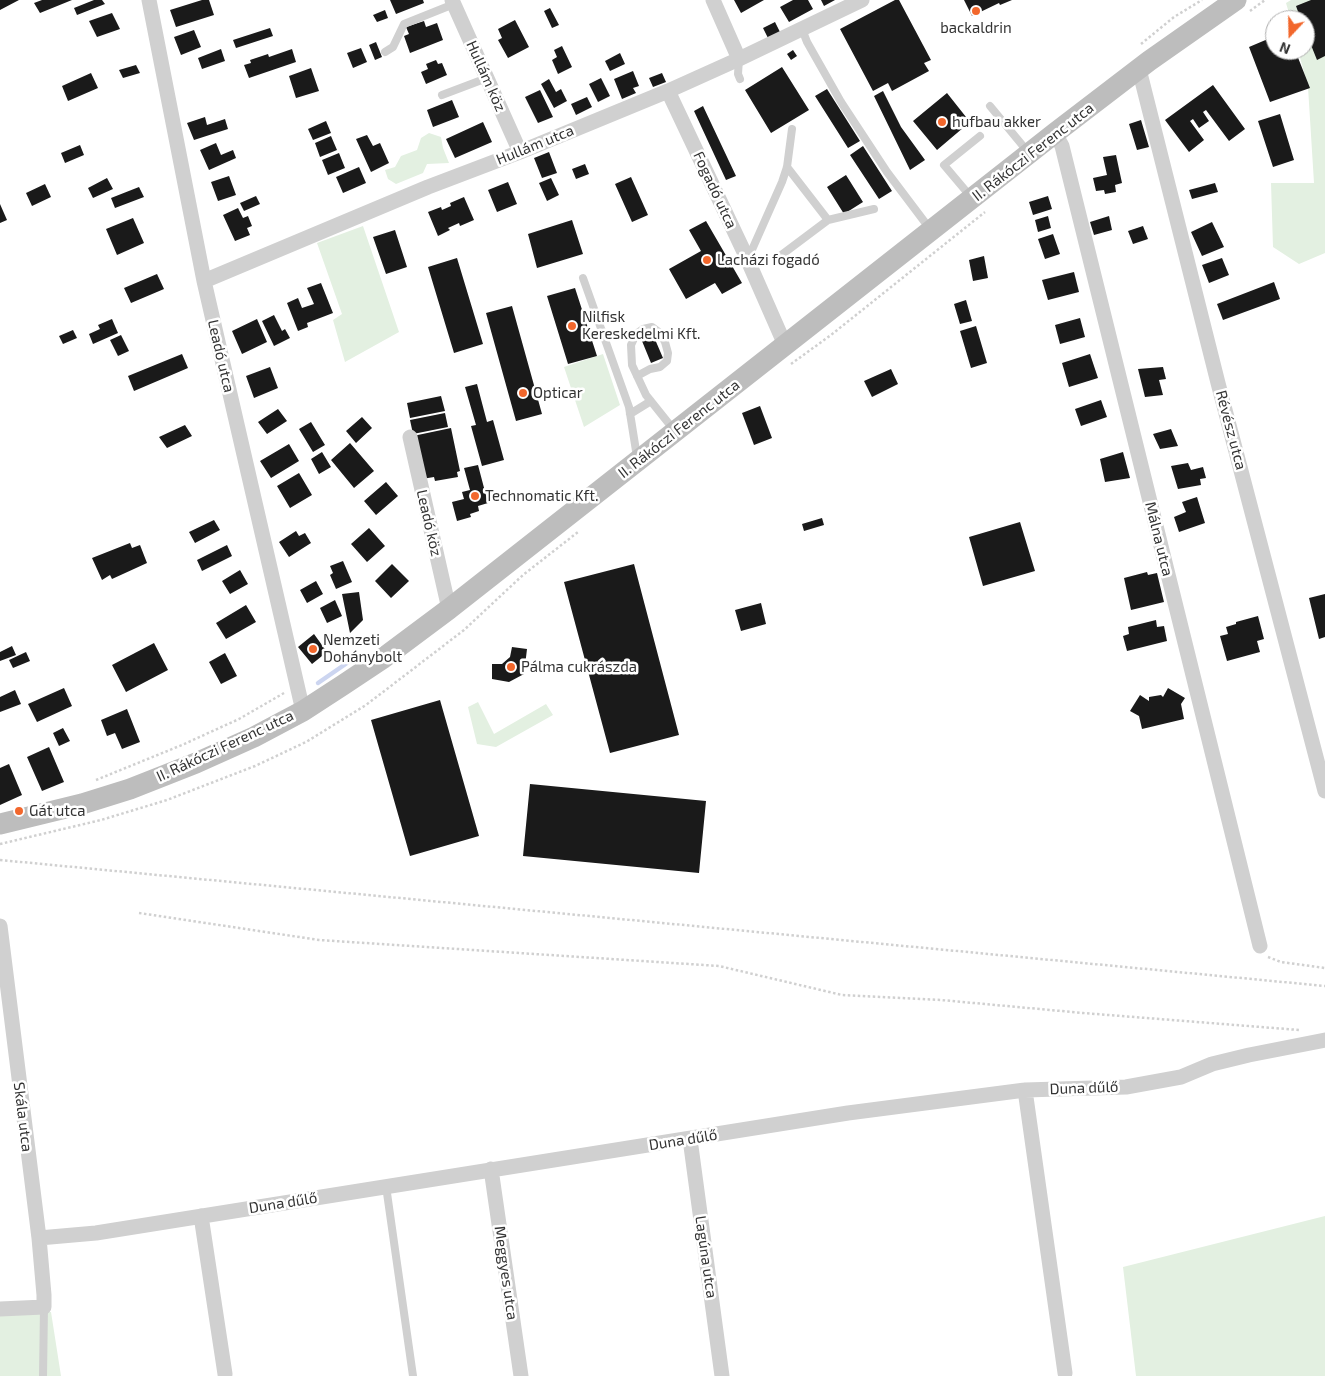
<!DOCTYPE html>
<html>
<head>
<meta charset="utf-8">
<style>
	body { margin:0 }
	#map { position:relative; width:1325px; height:1376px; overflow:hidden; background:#fff; font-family:"Exo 2",sans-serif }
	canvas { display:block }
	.north { position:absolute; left:1265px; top:10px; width:50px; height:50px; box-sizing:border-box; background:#fff; border:1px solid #adadad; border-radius:50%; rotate:201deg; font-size:14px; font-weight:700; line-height:20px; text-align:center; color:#333 }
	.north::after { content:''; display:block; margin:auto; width:18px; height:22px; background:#f2672c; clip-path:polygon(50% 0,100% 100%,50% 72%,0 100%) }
</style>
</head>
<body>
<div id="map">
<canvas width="1325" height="1376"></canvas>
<div class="north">N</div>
</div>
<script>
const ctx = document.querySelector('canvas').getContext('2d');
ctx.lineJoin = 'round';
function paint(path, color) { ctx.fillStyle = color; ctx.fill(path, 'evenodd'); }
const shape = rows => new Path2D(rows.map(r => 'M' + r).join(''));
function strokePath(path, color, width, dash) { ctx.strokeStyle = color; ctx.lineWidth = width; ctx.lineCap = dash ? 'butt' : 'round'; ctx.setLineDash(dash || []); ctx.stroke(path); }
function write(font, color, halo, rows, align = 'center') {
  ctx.font = font + ' "Exo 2",sans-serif'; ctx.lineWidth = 5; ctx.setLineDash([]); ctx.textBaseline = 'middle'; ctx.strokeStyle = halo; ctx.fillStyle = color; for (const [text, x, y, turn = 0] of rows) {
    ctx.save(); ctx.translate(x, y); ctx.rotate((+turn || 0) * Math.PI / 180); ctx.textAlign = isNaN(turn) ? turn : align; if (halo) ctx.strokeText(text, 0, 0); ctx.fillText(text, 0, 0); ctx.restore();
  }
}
const green = shape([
	[1291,0,1325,0,1325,253,1299,264,1273,247,1271,183,1314,183,1308,87,1298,50,1305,50,1305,20,1291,20,1286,3],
	[429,133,441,137,443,148,449,163,427,164,423,173,396,184,388,179,385,170,395,167,401,156,417,150,421,138],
	[363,226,399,332,345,362,333,320,342,314,317,243],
	[603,354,620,405,584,427,564,367],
	[478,702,494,734,546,704,553,715,496,747,477,744,468,707],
	[1325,1216,1325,1376,1136,1376,1123,1267],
	[51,1312,61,1376,0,1376,0,1315]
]);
const stream = shape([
	[318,683,347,663]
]);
const building = shape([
	[0,0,19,0,0,10],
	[42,0,72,0,40,13,34,3],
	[94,0,102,0,105,4,77,15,74,8],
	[202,0,209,0,214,15,176,27,170,10],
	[390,0,423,0,424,3,396,14],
	[734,0,764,0,741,13],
	[793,0,808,0,813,9,789,22,780,7],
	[821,0,835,0,824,6],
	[895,0,899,0,931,60,924,63,929,71,892,91,888,83,873,91,840,29],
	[964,0,1012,0,1000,5,999,3,972,16],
	[1311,0,1325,0,1325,56,1317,60,1305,30,1305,20,1301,20,1296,6],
	[550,8,559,25,552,28,544,11],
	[385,10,388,18,377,22,373,15],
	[112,13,120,29,97,37,89,21],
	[515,20,529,47,508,58,498,40,502,38,498,29],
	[424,21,426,27,437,23,443,40,410,53,404,36,409,34,406,27],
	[775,22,780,32,768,38,763,28],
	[270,28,273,36,236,48,233,40],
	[194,30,201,47,181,55,174,37],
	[1275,36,1275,50,1295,50,1310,88,1270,102,1249,47],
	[376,42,382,57,375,60,369,45],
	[562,46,572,67,558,74,552,60,557,57,554,50],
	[361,48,367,62,353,68,347,53],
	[221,49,225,61,202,69,198,58],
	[292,49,296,62,249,78,244,65,251,63,250,60,268,54,269,57],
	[793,50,797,56,791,60,787,54],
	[620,53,625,64,610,71,605,61],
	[436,60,438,64,442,63,447,75,426,84,421,72,428,69,426,64],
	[136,65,140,73,123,78,119,70],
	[782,67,809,110,771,133,745,90],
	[311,68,319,91,296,98,289,76],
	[633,71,639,86,633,88,636,93,622,99,614,79],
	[91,73,98,88,68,101,62,86],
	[662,73,666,82,653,87,649,78],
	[601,78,610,96,598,102,589,84],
	[549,79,556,92,561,89,567,101,554,108,541,84],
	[1213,85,1245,129,1229,141,1206,110,1203,112,1209,121,1199,128,1193,119,1190,121,1204,140,1189,152,1165,120],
	[827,89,860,141,848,148,815,96],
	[540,90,553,117,538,123,525,97],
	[883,91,901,127,925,160,910,170,874,96],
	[947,93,970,122,937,150,913,121],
	[587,97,592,107,576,115,571,104],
	[452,100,459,117,433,127,427,110],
	[703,106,736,176,726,180,694,111],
	[1280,114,1294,160,1273,167,1258,121],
	[205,117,207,125,225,119,228,129,194,140,187,123],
	[1141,120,1149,147,1137,150,1129,124],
	[326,121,331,133,313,140,308,129],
	[483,122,492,142,455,158,446,139],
	[367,135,373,146,380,143,389,163,371,172,356,139],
	[331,136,337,150,320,157,315,143],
	[216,143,221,155,233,150,236,158,209,170,200,150],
	[80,145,84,155,65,163,61,153],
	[863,146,892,191,879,199,850,155],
	[549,152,557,173,542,178,534,158],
	[339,153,345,168,328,175,322,160],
	[1116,155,1122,183,1115,185,1116,192,1105,194,1104,190,1096,191,1093,178,1107,175,1103,157],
	[585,164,589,174,576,179,572,169],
	[359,167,366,183,343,193,336,177],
	[846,175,863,202,844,214,827,187],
	[229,176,236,195,218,201,211,182],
	[631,177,648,215,632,222,615,184],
	[107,178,113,189,93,198,88,188],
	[551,178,559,195,547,201,539,183],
	[508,182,517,204,497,212,488,190],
	[1215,183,1218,192,1192,199,1189,190],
	[45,184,51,197,32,206,26,193],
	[139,187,144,197,115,208,111,198],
	[256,196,260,204,244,211,240,203],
	[1048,196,1052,209,1033,215,1029,202],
	[464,197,474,220,460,226,459,223,448,228,450,230,438,236,428,212,441,207,442,210,451,206,450,203],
	[0,204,7,220,0,223],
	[238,208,243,218,248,216,252,226,247,228,250,235,235,241,223,215],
	[1048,216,1051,228,1038,232,1035,220],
	[1109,216,1112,230,1094,235,1090,222],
	[133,218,144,243,117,255,106,229],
	[572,220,583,254,537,268,528,234],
	[706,221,742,283,722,294,715,283,686,299,669,269,701,251,689,230],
	[1212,222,1224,247,1202,256,1191,232],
	[1143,226,1148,239,1133,244,1128,231],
	[395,230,407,267,386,274,373,237],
	[1053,234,1060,254,1045,259,1038,239],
	[984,256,988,278,973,281,969,260],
	[457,258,483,344,454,353,428,267],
	[1222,258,1229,275,1209,283,1202,265],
	[1074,272,1079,292,1048,300,1042,280],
	[157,274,164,289,131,303,124,288],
	[1274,282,1280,299,1223,320,1217,304],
	[321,283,333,313,307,323,308,327,298,331,287,303,298,298,302,308,314,304,307,288],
	[575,288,597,356,568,364,547,296],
	[966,300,972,321,960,324,954,304],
	[512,306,542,414,516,421,486,313],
	[274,315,282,331,285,329,290,338,274,346,262,321],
	[1080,318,1085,337,1060,344,1055,325],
	[112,319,118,333,93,344,89,334,100,329,98,325],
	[257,319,267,342,242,354,232,331],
	[976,326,987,363,971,368,960,331],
	[73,330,77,338,63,344,59,336],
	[121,335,129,351,118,356,110,340],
	[654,337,663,358,651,363,642,341],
	[182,354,188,368,134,391,128,376],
	[1090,354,1098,378,1069,387,1062,363],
	[270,367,278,388,254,398,246,376],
	[1163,367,1166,379,1159,380,1163,395,1145,397,1138,369],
	[891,369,898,384,872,397,864,381],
	[477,384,487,422,493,420,504,460,482,466,471,426,476,425,465,387],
	[441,396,445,411,410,418,407,403],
	[1101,400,1107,417,1081,426,1075,409],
	[760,406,772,438,754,445,742,413],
	[278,409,287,421,267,434,258,422],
	[445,413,448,427,413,434,410,420],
	[362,417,372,428,356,443,346,431],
	[311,422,325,445,313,452,299,429],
	[185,425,192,436,167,448,159,437],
	[451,428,460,471,457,472,458,477,435,481,434,477,422,479,413,436],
	[1171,429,1178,446,1160,449,1153,434],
	[350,443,374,471,354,488,331,460],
	[289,444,299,461,271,478,260,461],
	[322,452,331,467,319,474,311,459],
	[1123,452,1130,478,1105,482,1100,459],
	[1188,463,1191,470,1203,467,1206,478,1200,479,1201,485,1178,489,1171,466],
	[478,465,488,503,478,506,479,511,470,514,471,517,457,521,452,502,464,499,462,492,470,490,464,468],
	[299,473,312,495,290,508,277,486],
	[386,482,398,496,376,515,364,501],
	[1197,497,1205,523,1179,532,1174,517,1186,512,1182,502],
	[822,518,824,525,804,531,802,524],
	[214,520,220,530,195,543,189,532],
	[1020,522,1035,571,983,586,969,537],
	[369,528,385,546,367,562,351,544],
	[296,531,299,536,305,533,311,543,289,557,279,542],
	[130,543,132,548,140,545,147,563,112,579,110,575,102,580,92,558],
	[227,545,232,556,202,571,197,560],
	[343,561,352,582,336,589,330,575,333,573,330,566],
	[392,564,409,581,391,598,375,581],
	[634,564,679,735,610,753,564,582],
	[240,570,248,584,230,594,222,581],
	[1147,572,1148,575,1157,573,1164,602,1131,610,1124,578],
	[316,581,323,594,307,603,300,590],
	[359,592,363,620,350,633,342,594],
	[1325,594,1325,637,1319,639,1309,598],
	[335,600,342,616,327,623,320,608],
	[761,603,766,624,741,631,735,610],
	[246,605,256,622,226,639,216,623],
	[1258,616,1264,639,1257,641,1260,652,1227,661,1220,636,1228,634,1226,627,1236,624,1236,622],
	[1156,620,1157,627,1164,626,1167,641,1127,651,1123,636,1129,634,1128,627],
	[314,634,327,652,312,664,298,647],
	[154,643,168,670,126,692,112,665],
	[12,646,16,655,0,661,0,652],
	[512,647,527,649,524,674,509,682,492,679,492,664,502,664,510,657],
	[26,652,30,661,13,668,9,660],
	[225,653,237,676,221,684,209,662],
	[64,688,72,706,37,722,28,704],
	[1168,688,1185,698,1181,704,1184,719,1142,729,1139,716,1130,711,1140,695,1149,701,1149,697,1161,695,1163,697],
	[15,690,21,704,0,712,0,697],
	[440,700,479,836,410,856,371,720],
	[127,709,140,742,122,749,115,733,107,736,101,720],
	[63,728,70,741,59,746,53,733],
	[49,747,64,782,42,791,27,757],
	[9,764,22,795,0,805,0,768],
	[530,784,706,801,699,873,523,856]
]);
const path = shape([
	[1250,11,1265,0],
	[1141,44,1174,17,1202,0],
	[791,364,831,335,985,212],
	[96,780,182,745,239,719,284,693],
	[0,844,101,820,167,800,255,766,306,742,366,705,464,630,523,575,578,532],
	[0,860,1325,986],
	[139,913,319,940,719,966,842,995,941,1000,1083,1013,1299,1030],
	[1268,957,1281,962,1325,968]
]);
const service = shape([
	[802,29,807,42,841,102,887,172,930,229],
	[385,52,393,47,404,24,454,4],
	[739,59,738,74,740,79],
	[442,95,487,78],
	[990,106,1028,152],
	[971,197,944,165,980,136],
	[828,220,874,209],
	[745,254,751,252,782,182,787,167,792,129],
	[780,256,828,220,787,167],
	[583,278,629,407,637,457],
	[637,376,650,369,660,367,667,361,668,353,665,342,660,333,652,327,643,329,636,334,631,345,632,365,646,395,674,430],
	[630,414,651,401],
	[386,1186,413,1376],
	[43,1376,44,1307]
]);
const minor = shape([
	[149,0,204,281,303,711],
	[452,0,520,152],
	[713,0,739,59],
	[1139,69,1218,383,1325,791],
	[668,91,745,254,785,345],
	[1055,133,1062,146,1260,946],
	[204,281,428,187,520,152,668,91,739,59,862,0],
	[410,437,449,609],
	[0,926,39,1238,44,1295,44,1307,0,1309],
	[1025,1090,1065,1373],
	[690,1139,722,1376],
	[491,1169,521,1376],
	[201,1216,225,1374],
	[39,1238,96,1233,848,1113,1025,1090,1126,1087,1181,1077,1212,1064,1249,1055,1325,1040]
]);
const secondary = shape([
	[0,824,82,804,130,789,196,763,254,737,303,711,343,685,382,659,449,609,1055,133,1149,61,1236,0]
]);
const markers = [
	[976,11,5,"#f2672c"],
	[942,122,5,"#f2672c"],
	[707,260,5,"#f2672c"],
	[572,326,5,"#f2672c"],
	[523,393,5,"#f2672c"],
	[475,496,5,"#f2672c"],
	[313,649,5,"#f2672c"],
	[511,667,5,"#f2672c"],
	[19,811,5,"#f2672c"]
];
const poiNames = [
	["backaldrin",976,28,"center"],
	["hufbau akker",952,122],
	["Lacházi fogadó",717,260],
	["Nilfisk",582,317],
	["Kereskedelmi Kft.",582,334],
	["Opticar",533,393],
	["Technomatic Kft.",485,496],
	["Nemzeti",323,640],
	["Dohánybolt",323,657],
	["Pálma cukrászda",521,667],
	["Gát utca",29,811]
];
const streetNames = [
	["Hullám köz",486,76,66],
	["Hullám utca",535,145,-22],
	["II. Rákóczi Ferenc utca",1033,152,-38],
	["Fogadó utca",715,190,65],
	["Leadó utca",221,356,77],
	["II. Rákóczi Ferenc utca",679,429,-38],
	["Révész utca",1231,430,75],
	["Leadó köz",429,523,77],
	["Málna utca",1159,539,76],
	["II. Rákóczi Ferenc utca",225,746,-25],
	["Duna dűlő",1084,1088,-2],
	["Skála utca",23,1117,83],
	["Duna dűlő",683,1140,-9],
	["Duna dűlő",283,1203,-9],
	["Lagúna utca",706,1257,82],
	["Meggyes utca",506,1273,82]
];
paint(green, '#e3f0e1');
strokePath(stream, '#ccd5f0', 4.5);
paint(building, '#1a1a1a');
strokePath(path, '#d0d0d0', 2.5, [2.5, 2.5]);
strokePath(service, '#d0d0d0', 8);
strokePath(minor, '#d0d0d0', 15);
strokePath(secondary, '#bdbdbd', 21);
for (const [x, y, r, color] of markers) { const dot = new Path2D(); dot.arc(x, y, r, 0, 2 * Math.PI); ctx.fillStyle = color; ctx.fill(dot); strokePath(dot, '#fff', 2); }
write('15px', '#333', '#fff', poiNames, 'left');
write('15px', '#333', '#fff', streetNames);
</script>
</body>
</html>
